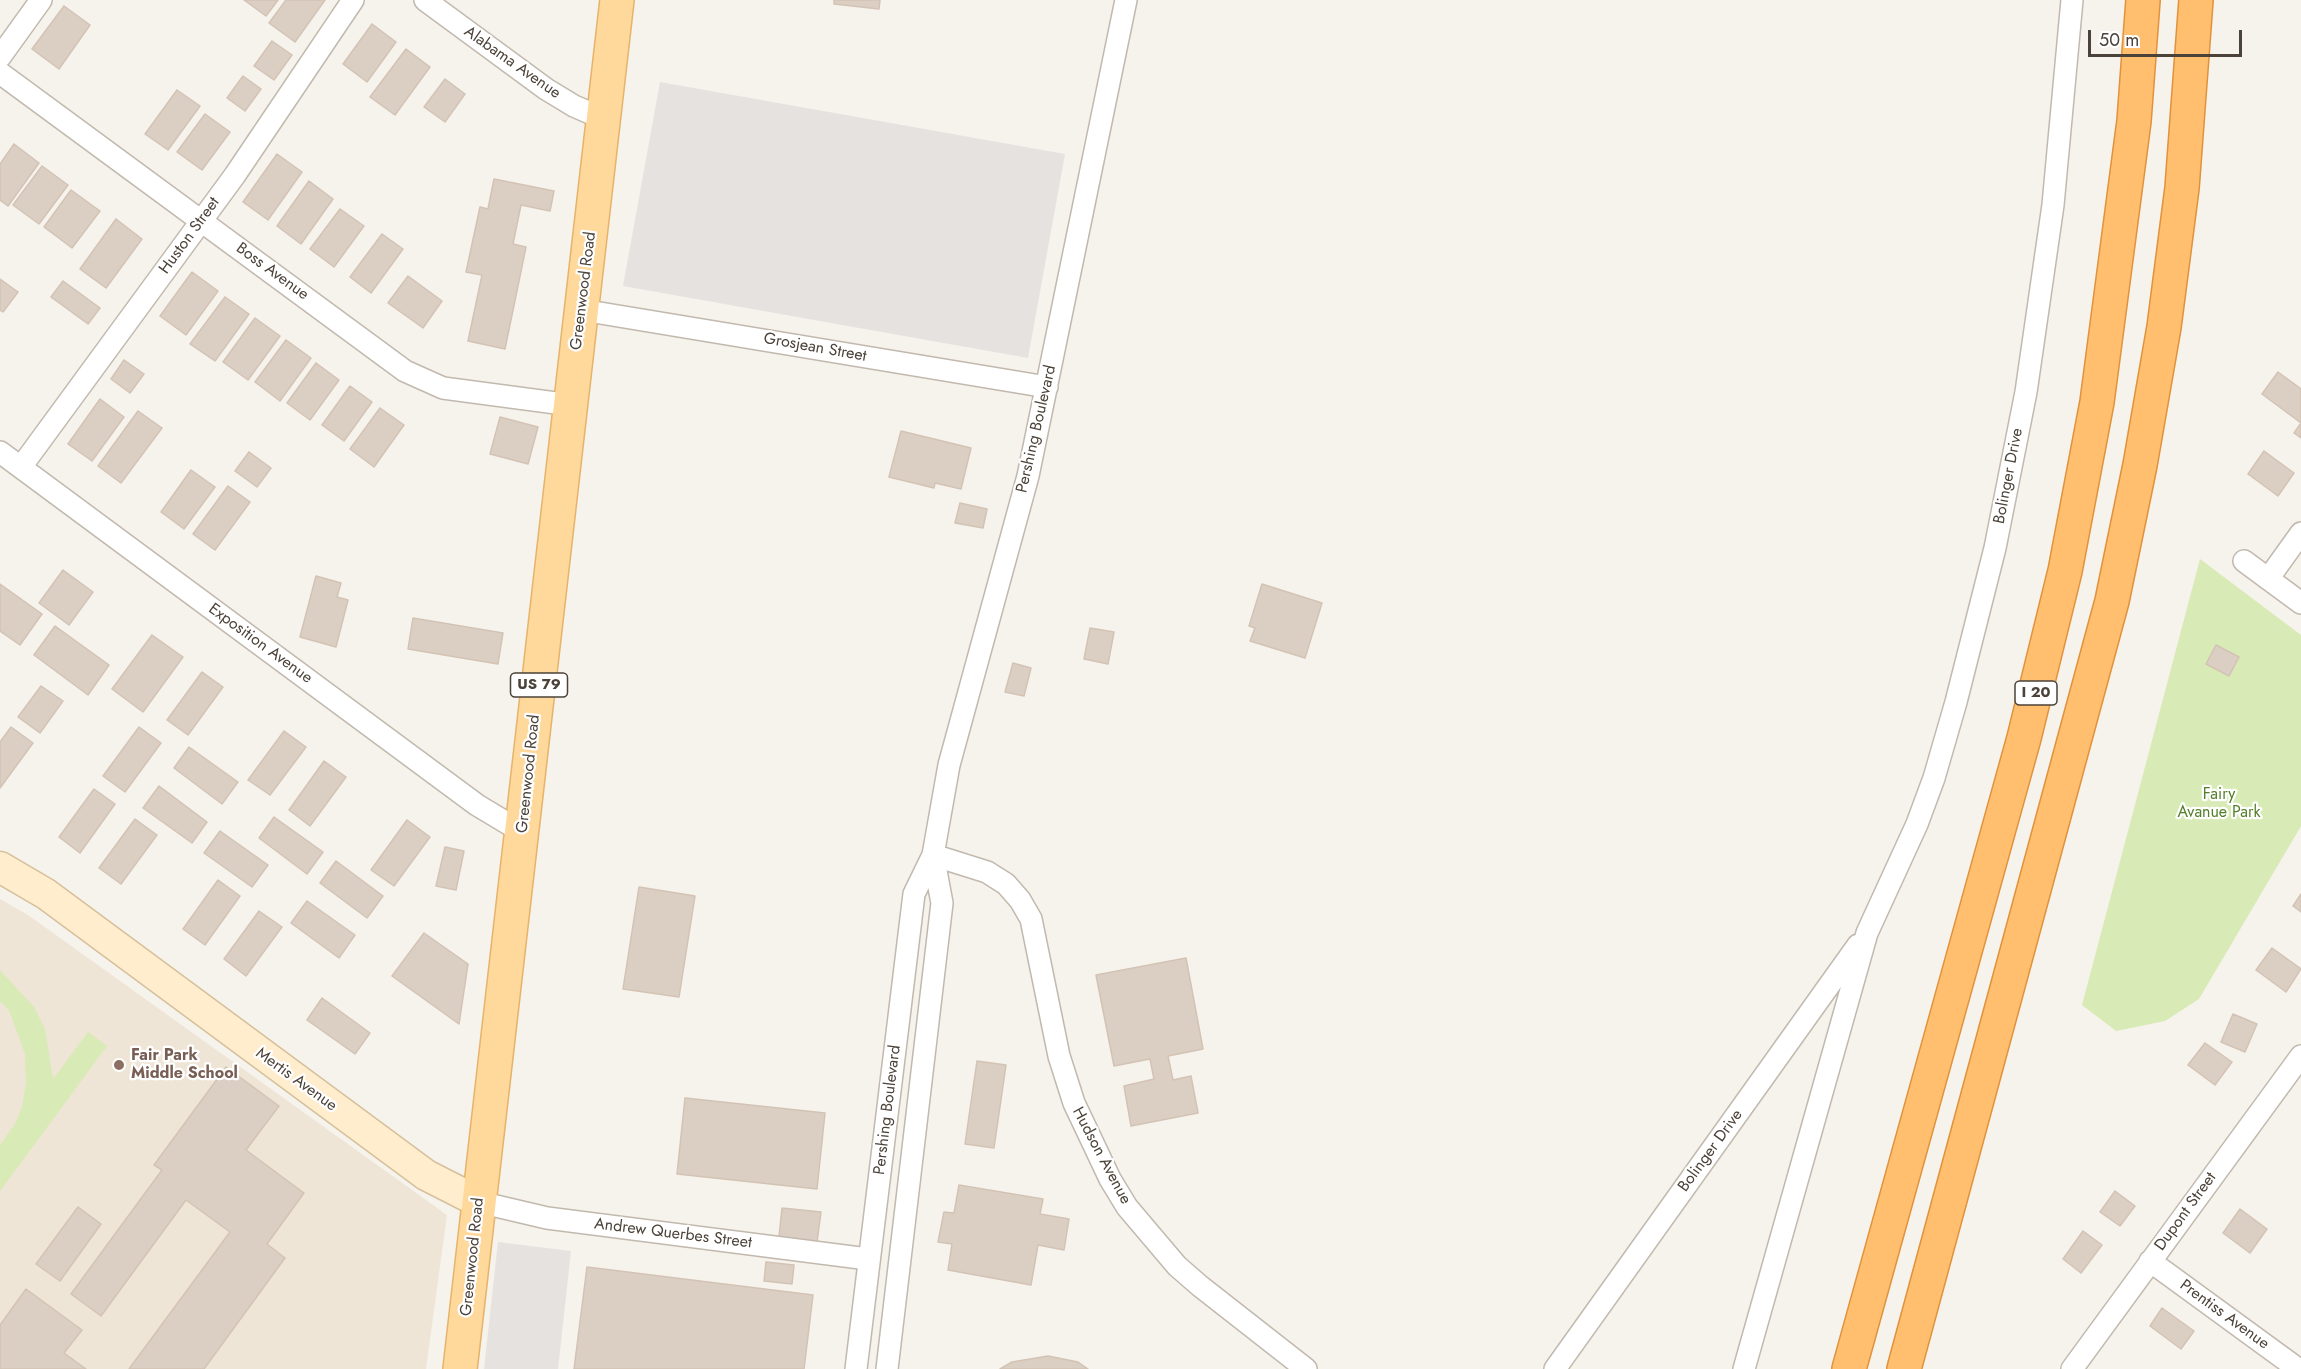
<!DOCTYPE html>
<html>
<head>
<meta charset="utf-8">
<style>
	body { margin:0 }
	#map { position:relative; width:2301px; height:1369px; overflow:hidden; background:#f6f2ec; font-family:Jost,sans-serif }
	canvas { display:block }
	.scale { position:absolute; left:2088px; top:30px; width:154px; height:27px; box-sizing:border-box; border:3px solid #4b4239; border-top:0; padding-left:8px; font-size:18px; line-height:21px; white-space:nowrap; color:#4b4239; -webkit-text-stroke:4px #fff; paint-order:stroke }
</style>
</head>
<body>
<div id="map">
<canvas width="2301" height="1369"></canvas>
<div class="scale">50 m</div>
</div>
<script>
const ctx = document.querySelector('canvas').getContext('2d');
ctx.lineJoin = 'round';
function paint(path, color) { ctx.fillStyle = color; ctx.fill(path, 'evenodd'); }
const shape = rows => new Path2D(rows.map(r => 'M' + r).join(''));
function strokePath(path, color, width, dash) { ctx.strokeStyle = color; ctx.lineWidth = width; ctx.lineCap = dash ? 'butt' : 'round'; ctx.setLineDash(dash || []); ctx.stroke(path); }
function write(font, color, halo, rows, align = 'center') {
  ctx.font = font + ' Jost,sans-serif'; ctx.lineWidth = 4.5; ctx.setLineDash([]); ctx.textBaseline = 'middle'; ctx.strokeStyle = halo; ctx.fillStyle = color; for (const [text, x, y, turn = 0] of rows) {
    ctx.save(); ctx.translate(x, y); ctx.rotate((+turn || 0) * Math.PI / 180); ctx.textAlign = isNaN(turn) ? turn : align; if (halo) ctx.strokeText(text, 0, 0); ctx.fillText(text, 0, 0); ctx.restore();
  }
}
const education = shape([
	[0,899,28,915,447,1215,426,1369,0,1369]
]);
const green = shape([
	[2200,559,2301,635,2301,826,2199,999,2165,1021,2116,1031,2082,1005],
	[0,970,34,1007,45,1029,53,1079,88,1032,107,1046,0,1191,0,1145,15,1124,22,1107,26,1083,25,1054,9,1010,0,1001]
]);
const parking = shape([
	[660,82,1065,154,1028,358,623,286],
	[498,1242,571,1251,558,1369,484,1369]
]);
const building = shape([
	[244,0,278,0,266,16,244,0],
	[286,0,325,0,295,42,269,23,286,0],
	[834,0,880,0,879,9,834,4,834,0],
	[64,6,90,25,59,69,32,49,64,6],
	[372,24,396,42,367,82,343,64,372,24],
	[272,41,292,55,274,80,254,66,272,41],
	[406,49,430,67,395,115,370,97,406,49],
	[243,76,261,89,245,111,227,98,243,76],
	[445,79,465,94,445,122,424,107,445,79],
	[177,90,200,106,168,150,145,134,177,90],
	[205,114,230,132,202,170,177,152,205,114],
	[14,144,39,163,8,206,0,200,0,164,14,144],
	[277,154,302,172,268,220,243,202,277,154],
	[42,166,68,185,39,224,13,205,42,166],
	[494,179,554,191,550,211,521,205,513,244,526,247,505,349,468,341,482,275,466,272,480,207,488,209,494,179],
	[309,181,333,199,301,244,277,226,309,181],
	[71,190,100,211,72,248,44,227,71,190],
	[340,209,364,226,334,267,310,249,340,209],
	[116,219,142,239,106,288,80,269,116,219],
	[382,234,403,249,371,293,350,277,382,234],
	[192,272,218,291,186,335,160,316,192,272],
	[408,276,442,301,423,328,388,303,408,276],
	[0,279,18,292,3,312,0,310,0,279],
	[63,281,100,308,88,324,51,297,63,281],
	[225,297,249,314,215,361,190,344,225,297],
	[255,318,280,336,248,380,223,362,255,318],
	[286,340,311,358,280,401,255,382,286,340],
	[124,360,144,374,130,393,111,379,124,360],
	[316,363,339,380,310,420,287,403,316,363],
	[2278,372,2301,389,2301,423,2262,394,2278,372],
	[350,386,372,402,344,441,322,425,350,386],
	[100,399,124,417,92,461,68,444,100,399],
	[380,408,404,425,374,467,350,449,380,408],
	[138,411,162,428,121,483,98,466,138,411],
	[500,417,538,427,528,464,490,454,500,417],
	[2301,423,2301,438,2294,433,2301,423],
	[901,431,971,448,961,489,935,483,934,488,889,477,901,431],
	[2264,451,2294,473,2278,496,2248,474,2264,451],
	[249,452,271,468,257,487,235,471,249,452],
	[191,470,215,487,184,529,161,512,191,470],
	[228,486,250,502,215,550,193,534,228,486],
	[960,503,987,509,983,528,955,523,960,503],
	[63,570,93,592,69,625,39,603,63,570],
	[316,576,341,583,337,597,348,600,336,647,300,637,316,576],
	[0,584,42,614,20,645,0,631,0,584],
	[1262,584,1322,603,1305,658,1250,641,1255,628,1249,626,1262,584],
	[413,618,503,633,498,664,408,649,413,618],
	[55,626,109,665,88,695,34,655,55,626],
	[1090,628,1114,632,1108,664,1084,659,1090,628],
	[152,635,183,657,143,712,112,689,152,635],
	[2216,645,2239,657,2229,676,2206,664,2216,645],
	[1013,663,1031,668,1024,696,1005,692,1013,663],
	[202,672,223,687,188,735,167,720,202,672],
	[41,686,63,701,40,733,18,717,41,686],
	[11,727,33,743,0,788,0,742,11,727],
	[139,727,161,743,125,792,103,776,139,727],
	[284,731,306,747,270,795,248,780,284,731],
	[189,747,238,782,222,804,174,768,189,747],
	[324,761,346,777,310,826,289,810,324,761],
	[159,786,207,822,192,843,143,808,159,786],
	[94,789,115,804,80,853,59,837,94,789],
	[274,817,323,852,307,874,259,838,274,817],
	[135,819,157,835,121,884,99,868,135,819],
	[407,820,430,837,394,886,371,870,407,820],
	[220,831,268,865,252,887,204,853,220,831],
	[445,847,464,851,456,890,436,886,445,847],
	[336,861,383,896,367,918,320,883,336,861],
	[218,880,240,896,205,945,183,929,218,880],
	[639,887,695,896,679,997,623,989,639,887],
	[2301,894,2301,912,2293,906,2301,894],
	[307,901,355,935,339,958,291,923,307,901],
	[259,911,282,927,246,976,224,959,259,911],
	[424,933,468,964,459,1024,392,976,424,933],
	[2272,948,2301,969,2286,992,2256,970,2272,948],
	[1186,958,1203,1049,1168,1056,1173,1080,1191,1076,1198,1113,1131,1126,1124,1086,1154,1079,1150,1059,1114,1066,1096,975,1186,958],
	[322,998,370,1033,355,1054,307,1020,322,998],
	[2233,1014,2257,1024,2245,1052,2221,1042,2233,1014],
	[2205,1043,2232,1062,2215,1085,2188,1065,2205,1043],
	[977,1061,1006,1065,994,1148,965,1144,977,1061],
	[226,1067,279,1106,246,1150,304,1193,267,1244,285,1258,204,1369,129,1369,230,1232,186,1200,101,1316,71,1294,162,1170,154,1165,226,1067],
	[685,1098,825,1113,817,1189,677,1174,685,1098],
	[959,1185,1043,1199,1040,1214,1069,1219,1064,1250,1038,1245,1031,1285,948,1270,952,1244,938,1242,944,1212,954,1213,959,1185],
	[2115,1191,2135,1206,2120,1226,2100,1212,2115,1191],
	[78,1207,101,1224,60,1281,36,1264,78,1207],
	[782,1208,821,1212,816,1250,778,1246,782,1208],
	[2240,1209,2267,1229,2250,1253,2223,1233,2240,1209],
	[2083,1231,2102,1245,2081,1273,2063,1259,2083,1231],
	[766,1262,794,1265,792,1284,764,1281,766,1262],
	[587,1267,813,1295,804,1369,574,1369,587,1267],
	[26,1289,82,1330,64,1353,86,1369,0,1369,0,1325,26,1289],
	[2162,1308,2194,1331,2181,1349,2150,1326,2162,1308],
	[1048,1356,1078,1362,1088,1369,1000,1369,1012,1362,1048,1356]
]);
const street = shape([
	[425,0,546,89,574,106,604,119],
	[0,57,41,0],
	[0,73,405,371,443,388,571,405],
	[582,310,1047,387],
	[0,452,477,805,522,832],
	[21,467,235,175,353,0],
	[2244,561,2301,603],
	[2268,579,2301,533],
	[933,855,987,872,1006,884,1020,900,1031,919,1059,1056,1074,1103,1110,1179,1127,1207,1177,1266,1200,1286,1306,1369],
	[479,1202,547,1218,868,1259],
	[2150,1261,2298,1369],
	[856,1369,914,894,933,855,949,765,1028,476,1126,0],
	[887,1369,942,903,933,855],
	[1555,1369,1858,945],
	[1744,1369,1867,933,1917,824,1934,778,1956,702,1995,548,2026,392,2053,205,2072,0],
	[2072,1369,2301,1056]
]);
const secondary = shape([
	[0,867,46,894,426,1175,479,1202]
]);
const primary = shape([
	[460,1369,617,0]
]);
const highway = shape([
	[1849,1369,2024,738,2065,571,2097,402,2134,121,2143,0],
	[1904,1369,2112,601,2140,465,2164,327,2182,188,2196,0]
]);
const markers = [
	[119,1065,6,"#8d6e63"]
];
const shields = [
	[539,685,57],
	[2036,693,42]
];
const shieldNames = [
	["US 79",539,685],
	["I 20",2036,693]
];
const streetNames = [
	["Alabama Avenue",512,63,35],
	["Huston Street",190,236,-54],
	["Boss Avenue",272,272,36],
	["Greenwood Road",584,291,-83],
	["Grosjean Street",815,348,10],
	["Pershing Boulevard",1037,429,-77],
	["Bolinger Drive",2009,476,-79],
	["Exposition Avenue",260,644,36],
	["Greenwood Road",529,774,-84],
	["Mertis Avenue",296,1080,36],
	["Pershing Boulevard",888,1110,-83],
	["Bolinger Drive",1711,1151,-54],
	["Hudson Avenue",1101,1156,62],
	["Dupont Street",2186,1212,-54],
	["Andrew Querbes Street",673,1234,7],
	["Greenwood Road",473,1257,-84],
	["Prentiss Avenue",2224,1315,36]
];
const parkNames = [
	["Fairy",2219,795],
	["Avanue Park",2219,813]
];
const educationNames = [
	["Fair Park",131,1056],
	["Middle School",131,1074]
];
paint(education, '#efe5d6');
paint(green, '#d8eab5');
paint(parking, '#e5e2e0');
paint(building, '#dbcfc4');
strokePath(building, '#d3c3b4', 1.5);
strokePath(street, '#c2b9ae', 24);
strokePath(secondary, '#d6c09b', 33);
strokePath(primary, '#e6b36a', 36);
strokePath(highway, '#e0923c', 36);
strokePath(street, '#fff', 21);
strokePath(secondary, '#ffedcd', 30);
strokePath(primary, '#ffd89c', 33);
strokePath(highway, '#ffbf6e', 33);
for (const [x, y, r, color] of markers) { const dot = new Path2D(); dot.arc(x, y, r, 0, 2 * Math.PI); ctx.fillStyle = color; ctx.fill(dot); strokePath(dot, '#fff', 2); }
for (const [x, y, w] of shields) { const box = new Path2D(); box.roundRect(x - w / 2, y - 12, w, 24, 4.5); ctx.fillStyle = '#fff'; ctx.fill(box); strokePath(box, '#4b4239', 1.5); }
write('bold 15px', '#4b4239', null, shieldNames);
write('16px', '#4b4239', '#fff', streetNames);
write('16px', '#537f2a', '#fff', parkNames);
write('bold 16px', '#785e54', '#fff', educationNames, 'left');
</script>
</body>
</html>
